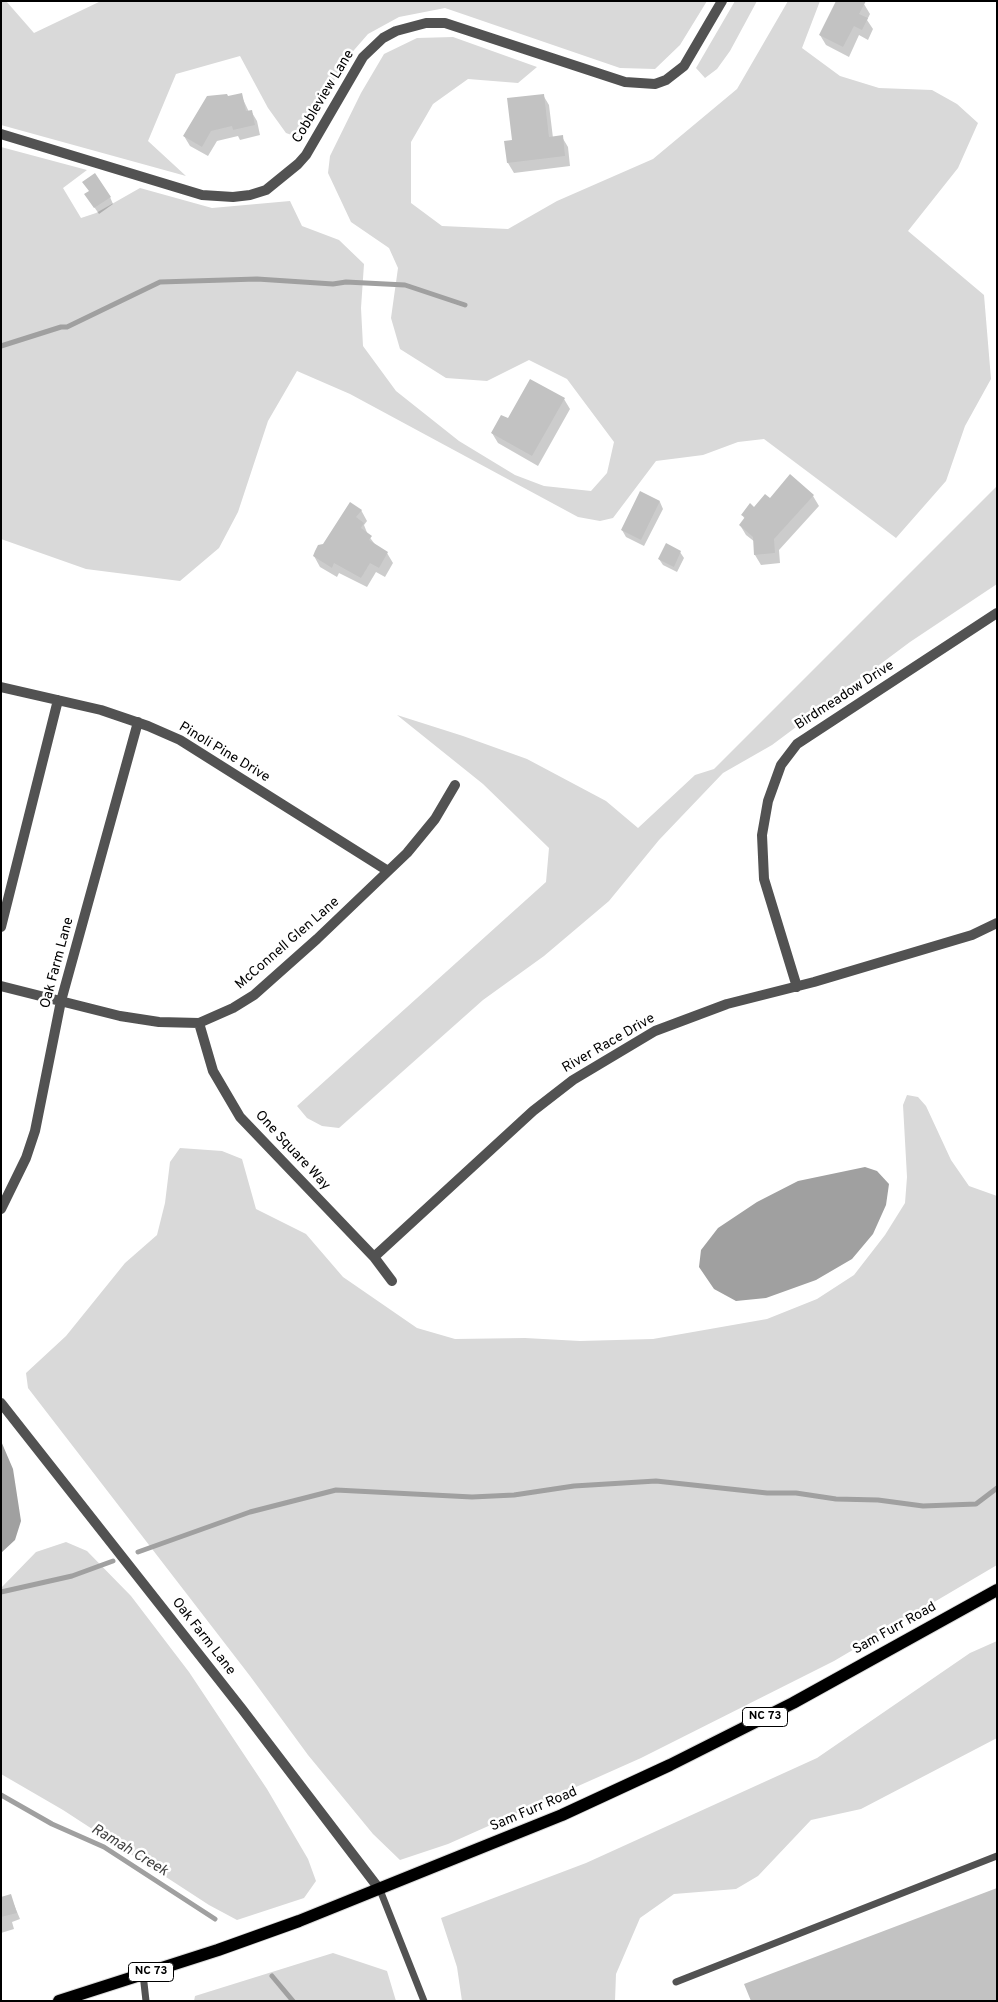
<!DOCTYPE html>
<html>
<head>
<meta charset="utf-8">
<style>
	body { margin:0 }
	#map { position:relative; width:998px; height:2002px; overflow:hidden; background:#fff; font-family:Overpass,sans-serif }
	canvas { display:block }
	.frame { position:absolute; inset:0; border:2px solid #000; pointer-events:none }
</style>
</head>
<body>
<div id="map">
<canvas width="998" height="2002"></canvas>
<div class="frame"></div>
</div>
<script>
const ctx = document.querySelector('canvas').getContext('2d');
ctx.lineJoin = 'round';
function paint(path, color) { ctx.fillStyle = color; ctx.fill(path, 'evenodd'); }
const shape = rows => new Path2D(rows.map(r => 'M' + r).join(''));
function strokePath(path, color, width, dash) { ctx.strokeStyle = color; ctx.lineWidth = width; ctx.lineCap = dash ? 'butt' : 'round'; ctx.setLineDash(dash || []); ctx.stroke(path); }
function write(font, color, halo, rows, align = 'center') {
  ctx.font = font + ' Overpass,sans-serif'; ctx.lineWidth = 5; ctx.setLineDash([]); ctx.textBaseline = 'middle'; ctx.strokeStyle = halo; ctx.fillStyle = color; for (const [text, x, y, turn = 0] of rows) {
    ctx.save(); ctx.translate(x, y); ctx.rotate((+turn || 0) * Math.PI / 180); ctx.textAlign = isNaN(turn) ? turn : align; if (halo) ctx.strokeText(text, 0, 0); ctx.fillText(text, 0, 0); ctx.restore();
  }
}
const green = shape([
	[1,1,6,1,34,33,101,1,707,1,680,45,655,69,620,68,445,8,399,17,368,34,348,57,300,138,286,133,268,108,240,56,176,74,148,141,186,176,1,125],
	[735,1,757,1,730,51,717,69,705,78,696,68],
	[788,1,820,1,802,48,840,76,879,88,932,90,957,104,978,123,958,168,908,231,984,295,991,379,965,426,946,481,896,538,764,439,738,442,703,455,656,461,613,518,600,521,578,517,350,394,297,371,268,421,238,512,219,548,180,581,86,569,1,539,1,147,87,170,63,188,81,218,96,213,140,188,212,208,290,201,302,226,339,240,364,264,361,308,363,346,396,391,459,441,515,475,544,486,591,491,607,473,614,442,567,379,529,360,487,381,446,378,400,349,391,318,398,268,389,248,351,222,328,173,330,156,361,93,384,54,417,38,453,37,537,67,518,83,468,79,433,104,411,142,411,203,442,226,508,229,557,201,653,159,737,89],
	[997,486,997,584,910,642,772,745,723,773,659,840,609,901,544,956,483,1000,339,1128,322,1126,307,1118,297,1106,546,882,549,848,483,784,397,715,463,736,527,759,606,801,638,828,695,775,714,769],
	[907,1095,918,1097,926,1106,951,1160,969,1186,997,1196,997,1565,834,1661,641,1758,448,1844,400,1860,373,1834,308,1755,250,1676,28,1388,26,1373,66,1336,125,1263,157,1235,165,1203,170,1162,180,1148,222,1151,242,1159,256,1209,306,1234,343,1277,417,1328,455,1339,525,1338,580,1341,653,1339,767,1319,817,1299,854,1275,885,1235,905,1203,907,1177,903,1105],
	[66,1542,87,1551,131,1596,189,1672,267,1789,308,1859,316,1881,304,1898,237,1920,209,1905,63,1810,1,1774,1,1588,36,1552],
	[997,1641,997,1738,861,1809,811,1820,758,1876,736,1889,674,1894,640,1918,616,1974,615,2001,462,2001,457,1967,441,1918,586,1863,817,1758,970,1653],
	[333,1953,387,1971,396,2001,194,2001,195,1996]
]);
const water = shape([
	[865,1167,877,1171,889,1184,886,1205,873,1234,852,1259,816,1280,766,1298,736,1301,714,1289,699,1267,701,1250,718,1228,757,1202,798,1181],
	[1,1441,13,1469,21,1521,15,1540,1,1553]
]);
const shadow = shape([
	[864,4,870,14,867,20,873,29,868,40,859,35,849,57,826,45,820,35],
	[241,95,249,112,251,111,257,121,260,135,240,140,238,136,217,141,208,156,190,146,184,136,228,98],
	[543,95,549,105,553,138,562,137,568,147,570,166,514,173,508,163,514,141],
	[110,197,113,204,99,214,90,201],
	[564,399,570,409,538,466,498,443,492,433,509,420],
	[641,493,660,502,663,509,644,546,626,537,622,530],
	[813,496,819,506,779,550,780,563,761,565,755,555,755,542,746,535,740,525,745,519,742,515,770,500],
	[361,510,367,521,364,525,368,535,377,547,387,553,393,563,385,577,376,572,367,587,339,573,337,577,320,567,314,556],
	[680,552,684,558,677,572,663,565,659,559],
	[10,1895,20,1919,12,1922,14,1929,1,1933,1,1898]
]);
const stream = shape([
	[1,346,61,327,67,327,160,282,257,279,333,284,346,282,405,285,465,305],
	[138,1552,250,1512,336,1490,472,1497,514,1495,574,1486,656,1481,767,1493,796,1493,836,1499,878,1500,923,1506,976,1504,997,1488],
	[1,1592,72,1576,113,1561],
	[1,1795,52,1824,104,1847,215,1919],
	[272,1976,293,2001]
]);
const building = shape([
	[836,1,866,1,859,14,868,18,862,30,854,26,843,47,819,35],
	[242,93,246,111,252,110,255,125,233,130,232,126,211,131,202,147,183,136,207,96,227,94,228,96],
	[544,94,549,137,563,135,565,156,507,163,504,141,512,140,507,98],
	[95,173,111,197,94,208,84,194,89,191,82,182],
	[530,379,565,398,532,456,491,433,501,415,508,418],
	[790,474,814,495,774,539,775,553,754,555,753,537,739,525,745,517,741,515,750,503,754,507,765,494,770,498],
	[640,491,660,501,641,540,621,530],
	[350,502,362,510,356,517,364,523,361,528,372,536,369,540,388,552,379,568,370,563,361,578,334,563,332,568,313,556,315,551,318,545,323,544],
	[666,543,681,551,674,567,658,559],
	[997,1888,997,2001,751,2001,744,1984],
	[11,1894,17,1913,1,1917,1,1897]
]);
const service = shape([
	[380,1890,424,2001],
	[143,1974,146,2001],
	[676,1982,997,1856]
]);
const minor = shape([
	[1,134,202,195,233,197,250,195,266,190,298,164,306,155,363,57,383,38,396,31,426,23,445,23,625,82,655,84,666,80,684,66,722,1],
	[1,687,101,710,148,726,180,740,388,871],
	[1,927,58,700],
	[1,986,120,1016,159,1022,199,1023,233,1008,254,995,317,939,407,853,435,819,455,785],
	[797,987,764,879,762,835,768,801,781,765,797,744,997,613],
	[199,1023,213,1071,240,1117,374,1257,392,1281],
	[1,1209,26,1158,35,1131,61,1001,138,722],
	[374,1257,533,1111,573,1080,655,1031,727,1004,814,982,972,935,997,923],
	[1,1403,242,1709,380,1890]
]);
const primary = shape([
	[59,2001,218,1950,299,1921,562,1815,670,1765,793,1703,997,1590]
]);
const shields = [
	[765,1717,45],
	[151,1972,45]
];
const shieldNames = [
	["NC 73",765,1717],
	["NC 73",151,1972]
];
const streetNames = [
	["Cobbleview Lane",324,97,-59],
	["Birdmeadow Drive",845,696,-33],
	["Pinoli Pine Drive",224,753,31],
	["McConnell Glen Lane",288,944,-41],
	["Oak Farm Lane",58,963,-75],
	["River Race Drive",609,1044,-30],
	["One Square Way",292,1151,47],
	["Sam Furr Road",895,1629,-29],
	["Oak Farm Lane",203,1637,52],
	["Sam Furr Road",534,1810,-23]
];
const waterNames = [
	["Ramah Creek",129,1851,31]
];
paint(green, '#d9d9d9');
paint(water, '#a0a0a0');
paint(shadow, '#0003');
strokePath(stream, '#a0a0a0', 5);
paint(building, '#c2c2c2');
strokePath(primary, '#dbdbdb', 14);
strokePath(service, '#525252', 7);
strokePath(minor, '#525252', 10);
strokePath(primary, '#000', 12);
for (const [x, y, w] of shields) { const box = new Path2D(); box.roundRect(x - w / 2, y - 9.5, w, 19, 4); ctx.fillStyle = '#fff'; ctx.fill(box); strokePath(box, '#000', 1); }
write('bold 12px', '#000', null, shieldNames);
write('14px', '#000', '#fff', streetNames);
write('italic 15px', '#414141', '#fff', waterNames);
</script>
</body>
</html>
